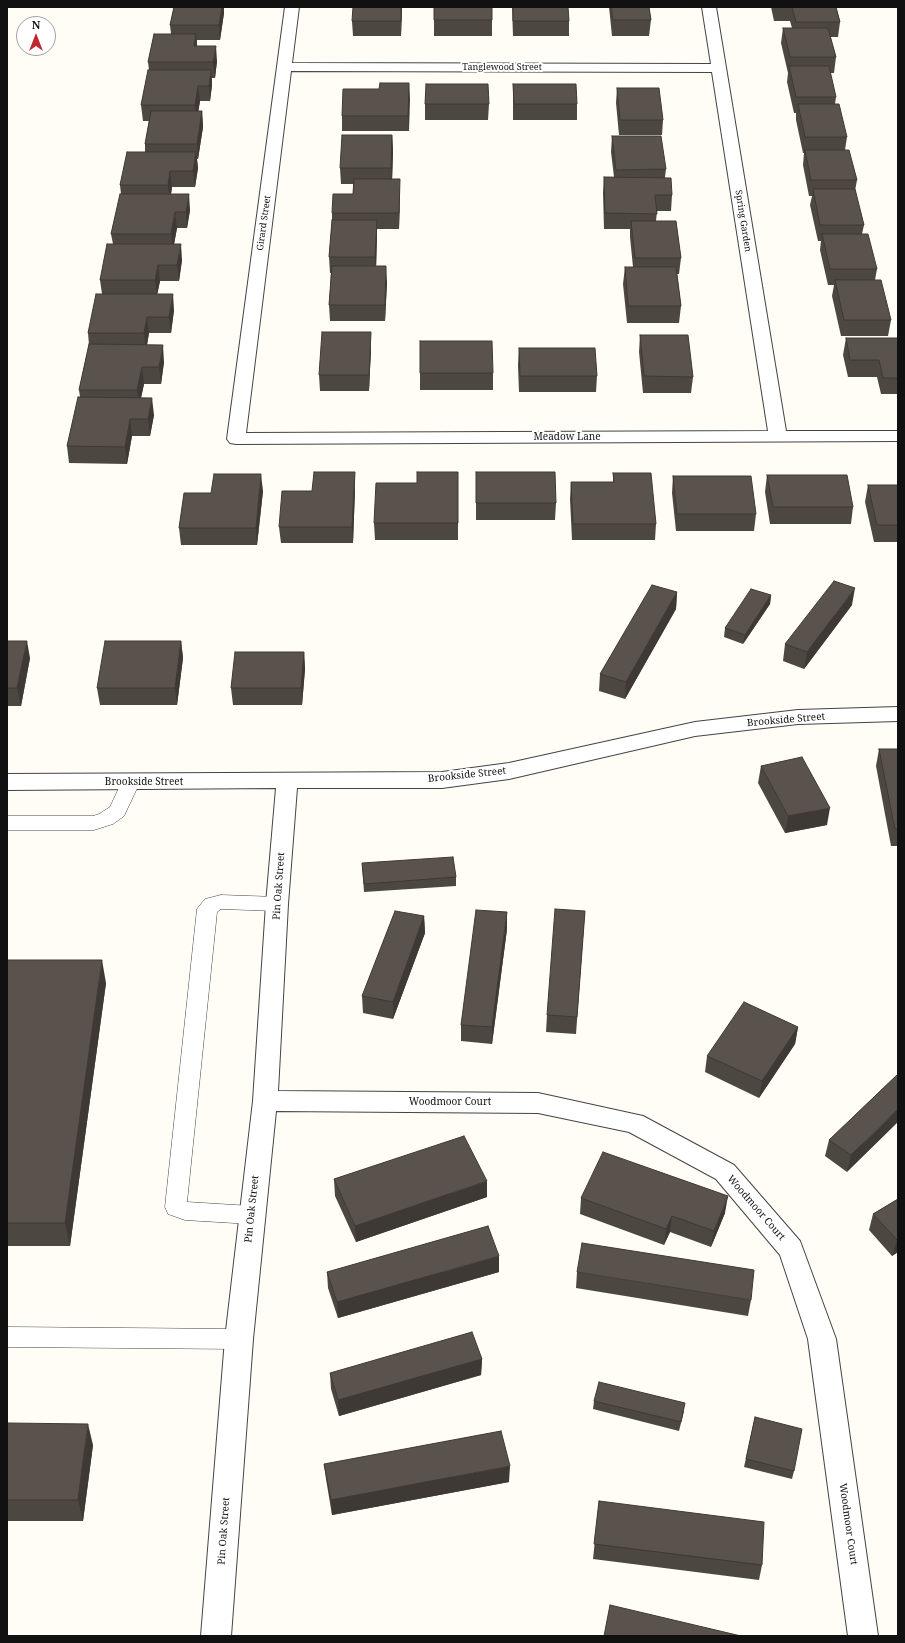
<!DOCTYPE html>
<html>
<head>
<meta charset="utf-8">
<style>
	body { margin:0 }
	#map { position:relative; width:905px; height:1643px; overflow:hidden; background:#fffdf5; font-family:"Noto Serif",serif }
	canvas { display:block }
	.frame { position:absolute; inset:0; border:8px solid #111; pointer-events:none }
	.north { position:absolute; left:16px; top:16px; width:40px; height:40px; box-sizing:border-box; background:#fff; border:1px solid #a0a0a0; border-radius:50%; rotate:0deg; font-size:11px; font-weight:700; line-height:16px; text-align:center; color:#111 }
	.north::after { content:''; display:block; margin:auto; width:14px; height:18px; background:#c4262e; clip-path:polygon(50% 0,100% 100%,50% 72%,0 100%) }
</style>
</head>
<body>
<div id="map">
<canvas width="905" height="1643"></canvas>
<div class="frame"></div>
<div class="north">N</div>
</div>
<script>
const ctx = document.querySelector('canvas').getContext('2d');
ctx.lineJoin = 'round';
const shape = rows => new Path2D(rows.map(r => 'M' + r).join(''));
function strokePath(path, color, width, dash) { ctx.strokeStyle = color; ctx.lineWidth = width; ctx.lineCap = dash ? 'butt' : 'round'; ctx.setLineDash(dash || []); ctx.stroke(path); }
function paint(path, color) { ctx.fillStyle = color; ctx.fill(path, 'evenodd'); }
function write(font, color, halo, rows, align = 'center') {
  ctx.font = font + ' "Noto Serif",serif'; ctx.lineWidth = 4; ctx.setLineDash([]); ctx.textBaseline = 'middle'; ctx.strokeStyle = halo; ctx.fillStyle = color; for (const [text, x, y, turn = 0] of rows) {
    ctx.save(); ctx.translate(x, y); ctx.rotate((+turn || 0) * Math.PI / 180); ctx.textAlign = isNaN(turn) ? turn : align; if (halo) ctx.strokeText(text, 0, 0); ctx.fillText(text, 0, 0); ctx.restore();
  }
}
const lane = shape([
	[131,775,138,777,140,782,124,816,113,824,94,830,7,830,7,816,93,816,99,814,110,807,124,777,131,775],
	[221,895,277,897,284,899,287,904,284,909,277,911,221,909,217,912,187,1202,251,1206,259,1208,262,1215,259,1222,251,1224,185,1220,168,1214,165,1207,197,909,205,899,221,895],
	[7,1327,239,1329,247,1332,251,1339,247,1346,239,1349,7,1347,7,1327]
]);
const street = shape([
	[285,7,299,7,292,63,711,64,702,7,716,7,786,431,898,431,898,441,236,444,230,443,227,439,285,7],
	[291,71,712,72,768,431,246,433,291,71],
	[898,707,898,721,798,724,695,736,509,779,442,788,297,788,288,904,278,1091,538,1093,643,1116,734,1165,800,1241,836,1339,878,1636,848,1636,808,1339,780,1255,716,1179,629,1132,538,1113,276,1111,253,1339,231,1636,201,1636,225,1339,253,1101,266,904,276,788,7,790,7,774,442,772,509,763,695,722,798,710,898,707]
]);
const wall = shape([
	[174,7,224,7,224,13,220,40,197,40,197,46,217,61,215,78,212,78,212,85,210,101,200,101,198,111,202,111,203,127,198,159,197,159,198,168,195,187,172,187,171,194,190,210,187,228,177,228,174,244,182,260,179,281,160,281,157,294,174,310,171,333,149,333,147,345,164,362,161,384,144,384,141,398,154,415,150,436,132,436,127,464,69,463,67,446,80,397,79,390,89,345,88,333,102,294,100,280,113,244,111,234,121,194,120,185,145,152,145,144,149,121,143,121,141,105,149,70,148,62,171,34,170,25],
	[402,7,401,36,353,36,352,21],
	[434,7,492,20,492,36,434,36],
	[512,7,569,21,569,36,513,36],
	[609,7,649,7,651,20,649,36,612,36],
	[771,7,836,7,840,22,838,37,830,37,836,57,834,73,830,73,836,97,835,104,847,137,845,150,857,180,855,191,864,225,862,234,877,269,875,280,891,320,888,336,841,336,832,296,834,285,828,285,820,250,821,241,818,241,810,205,812,196,809,196,803,165,804,153,803,153,796,120,796,113,794,113,787,82,788,73,781,43,783,28,792,28,790,21,774,21],
	[409,83,409,131,342,131,342,116,379,89],
	[513,84,577,104,577,120,513,120],
	[617,88,663,120,662,135,619,135,616,103],
	[425,104,489,104,488,120,425,120],
	[392,135,393,151,392,179,400,195,399,229,377,229,376,266,387,282,385,321,330,321,329,305,331,273,330,273,329,257,332,220,332,213,353,194,353,184,341,184,340,168],
	[612,136,666,169,665,177,672,195,671,211,657,211,656,221,681,258,679,274,677,274,681,306,679,323,627,323,623,284,625,267,633,267,630,237,630,229,604,229,603,193,604,177,614,177,611,152],
	[640,335,693,377,691,393,643,393,639,352],
	[846,338,898,338,898,394,881,394,877,377,848,377,843,355],
	[371,348,369,391,320,391,319,375],
	[519,348,597,376,596,392,519,392,518,365],
	[420,373,493,373,493,390,420,390],
	[458,472,458,540,375,540,374,523,417,483],
	[476,472,556,503,555,520,476,520],
	[613,473,656,524,655,540,572,540,570,499,571,482,613,482],
	[767,475,853,507,851,524,770,524,765,492],
	[673,476,756,514,754,531,676,531,672,493],
	[868,485,898,485,898,542,874,542,865,502],
	[355,489,353,543,281,543,279,527,312,491],
	[263,491,257,545,181,545,179,528,211,493],
	[677,592,676,609,625,699,599,691,600,674],
	[771,595,770,604,743,644,724,637,725,628],
	[852,605,804,669,783,661,785,644],
	[7,641,30,658,21,706,7,706],
	[181,641,183,658,177,705,100,705,97,688],
	[304,652,305,669,302,705,233,705,231,688],
	[879,749,898,749,898,846,891,846,876,766],
	[761,766,827,825,785,833,758,783],
	[362,863,456,877,456,886,364,892],
	[585,911,576,1034,546,1032,547,1015],
	[424,916,425,933,393,1019,363,1013,362,996],
	[507,929,492,1044,461,1041,461,1025],
	[7,960,106,983,70,1246,7,1246],
	[798,1027,795,1044,759,1098,705,1072,707,1056],
	[898,1074,847,1172,825,1156,829,1140],
	[334,1179,487,1197,356,1242,335,1196],
	[581,1198,725,1213,711,1247,670,1232,664,1245,580,1214],
	[898,1199,898,1252,892,1256,869,1230,873,1214],
	[327,1272,499,1272,338,1318,328,1288],
	[577,1272,751,1300,748,1316,576,1288],
	[482,1359,481,1375,339,1416,331,1389,330,1373],
	[594,1401,684,1411,679,1431,593,1409],
	[755,1417,794,1471,792,1479,744,1467],
	[7,1423,93,1445,83,1521,7,1521],
	[324,1464,509,1482,332,1515,326,1479],
	[599,1501,762,1565,759,1580,593,1559]
]);
const shadedWall = shape([
	[222,7,224,7,224,13,220,40,219,25],
	[401,7,402,7,401,36],
	[196,34,197,49,194,46],
	[216,46,217,61,215,78,213,62],
	[211,70,212,85,210,101,209,86],
	[409,83,410,99,409,131,408,116],
	[198,86,200,101,197,121,195,105],
	[202,111,203,127,198,159,197,144],
	[392,135,393,151,392,184,391,168],
	[196,152,198,168,195,187,193,171],
	[170,171,172,187,170,201,168,185],
	[400,179,400,195,399,229,399,213],
	[189,194,190,210,187,228,186,212],
	[175,212,177,228,173,250,171,234],
	[377,220,377,236,376,273,375,257],
	[181,244,182,260,179,281,177,265],
	[158,265,160,281,157,296,155,280],
	[386,266,387,282,385,321,385,305],
	[173,294,174,310,171,333,169,317],
	[147,317,149,333,146,350,144,333],
	[371,332,371,348,369,391,369,375],
	[163,345,164,362,161,384,159,367],
	[142,367,144,384,139,407,137,390],
	[152,398,154,415,150,436,148,419],
	[130,419,132,436,127,464,125,447],
	[355,472,355,489,353,543,352,527],
	[261,474,263,491,257,545,256,528],
	[855,588,852,605,804,669,807,652],
	[677,592,676,609,625,699,626,682],
	[771,595,770,604,743,644,745,635],
	[27,641,30,658,21,706,17,688],
	[181,641,183,658,177,705,175,688],
	[304,652,305,669,302,705,301,688],
	[830,808,827,825,785,833,788,816],
	[507,912,507,929,492,1044,492,1027],
	[424,916,425,933,393,1019,393,1002],
	[102,960,106,983,70,1246,65,1223],
	[798,1027,795,1044,759,1098,762,1081],
	[898,1109,898,1122,847,1172,851,1155],
	[487,1181,487,1197,356,1242,355,1226],
	[728,1196,725,1213,711,1247,714,1231],
	[672,1216,670,1232,664,1245,666,1229],
	[898,1239,898,1252,892,1256,897,1240],
	[499,1256,499,1272,338,1318,337,1302],
	[482,1359,481,1375,339,1416,338,1400],
	[88,1424,93,1445,83,1521,78,1500],
	[510,1466,509,1482,332,1515,331,1500]
]);
const building = shape([
	[174,7,222,7,219,25,170,25,174,7],
	[353,7,401,7,401,21,352,21,353,7],
	[434,7,492,7,492,20,434,20,434,7],
	[513,7,568,7,569,21,513,21,513,7],
	[611,7,649,7,651,20,613,20,611,7],
	[792,7,836,7,840,22,796,22,792,7],
	[783,28,828,28,836,57,790,57,783,28],
	[154,34,196,34,194,46,216,46,213,62,148,62,154,34],
	[789,66,829,66,836,97,796,97,789,66],
	[148,70,211,70,209,86,198,86,195,105,141,105,148,70],
	[380,83,409,83,408,116,342,116,343,89,379,89,380,83],
	[426,84,488,84,489,104,425,104,426,84],
	[513,84,576,84,577,104,514,104,513,84],
	[617,88,659,88,663,120,620,120,617,88],
	[798,104,839,104,847,137,805,137,798,104],
	[151,111,202,111,197,144,145,144,151,111],
	[342,135,392,135,391,168,340,168,342,135],
	[612,136,661,136,666,169,616,170,612,136],
	[805,150,849,150,857,180,811,180,805,150],
	[127,152,196,152,193,171,170,171,168,185,120,185,127,152],
	[604,177,671,178,672,195,655,195,657,214,605,213,604,177],
	[354,179,400,179,399,213,332,213,333,194,353,194,354,179],
	[813,189,855,189,864,225,820,225,813,189],
	[120,194,189,194,186,212,175,212,171,234,111,234,120,194],
	[332,220,377,220,375,257,329,257,332,220],
	[631,221,676,221,681,258,635,258,631,221],
	[822,234,868,234,877,269,830,269,822,234],
	[107,244,181,244,177,265,158,265,155,280,100,280,107,244],
	[332,266,386,266,385,305,329,305,332,266],
	[625,267,676,267,681,306,628,306,625,267],
	[835,280,881,280,891,320,844,320,835,280],
	[96,294,173,294,169,317,147,317,144,333,88,333,96,294],
	[322,332,371,332,369,375,319,375,322,332],
	[640,335,688,335,693,377,644,376,640,335],
	[846,338,898,338,898,378,883,378,879,360,850,360,846,338],
	[420,341,492,341,493,373,420,373,420,341],
	[89,344,163,345,159,367,142,367,137,390,79,390,89,344],
	[519,348,595,348,597,376,520,376,519,348],
	[78,397,152,398,148,419,130,419,125,447,67,446,78,397],
	[314,472,355,472,352,527,279,527,282,491,312,491,314,472],
	[417,472,458,472,458,523,374,523,376,483,417,483,417,472],
	[476,472,555,472,556,503,476,503,476,472],
	[613,473,651,473,656,524,573,524,571,482,614,482,613,473],
	[214,474,261,474,256,528,179,528,184,493,211,493,214,474],
	[767,475,847,475,853,507,773,507,767,475],
	[673,476,751,476,756,514,677,514,673,476],
	[868,485,898,485,898,525,877,525,868,485],
	[834,581,855,588,807,652,785,644,834,581],
	[652,585,677,592,626,682,600,674,652,585],
	[751,589,771,595,745,635,725,628,751,589],
	[7,641,27,641,17,688,7,688,7,641],
	[105,641,181,641,175,688,97,688,105,641],
	[235,652,304,652,301,688,231,688,235,652],
	[879,749,898,749,898,829,895,829,879,749],
	[802,757,830,808,788,816,761,766,802,757],
	[453,857,456,877,364,884,362,863,453,857],
	[555,909,585,911,577,1017,547,1015,555,909],
	[476,910,507,912,492,1027,461,1025,476,910],
	[395,911,424,916,393,1002,362,996,395,911],
	[7,960,102,960,65,1223,7,1223,7,960],
	[744,1002,798,1027,762,1081,707,1056,744,1002],
	[898,1074,898,1109,851,1155,829,1140,898,1074],
	[464,1136,487,1181,355,1226,334,1179,464,1136],
	[603,1152,728,1196,714,1231,672,1216,666,1229,581,1198,603,1152],
	[898,1199,898,1239,897,1240,873,1214,898,1199],
	[488,1226,499,1256,337,1302,327,1272,488,1226],
	[582,1243,754,1270,751,1300,577,1272,582,1243],
	[472,1332,482,1359,338,1400,330,1373,472,1332],
	[599,1382,685,1403,681,1422,594,1401,599,1382],
	[755,1417,802,1429,794,1471,746,1459,755,1417],
	[7,1423,88,1424,78,1500,7,1500,7,1423],
	[501,1431,510,1466,331,1500,324,1464,501,1431],
	[599,1501,764,1522,762,1565,594,1544,599,1501],
	[610,1605,741,1636,604,1636,610,1605]
]);
const farStreetnames = [
	["Tanglewood Street",502,67],
	["Spring Garden",743,221,81],
	["Girard Street",264,223,-82]
];
const streetNames = [
	["Meadow Lane",567,437],
	["Brookside Street",786,720,-5],
	["Brookside Street",467,775,-6],
	["Brookside Street",144,782],
	["Pin Oak Street",279,886,-86],
	["Woodmoor Court",450,1102],
	["Woodmoor Court",756,1208,49],
	["Pin Oak Street",252,1209,-84],
	["Woodmoor Court",848,1524,82],
	["Pin Oak Street",224,1531,-86]
];
strokePath(lane, '#444', 1);
strokePath(street, '#444', 2);
paint(lane, '#fff');
paint(street, '#fff');
paint(wall, '#4d4742');
paint(shadedWall, '#3f3936');
paint(building, '#5a524d');
strokePath(building, '#3f3936', 1);
write('9px', '#111', '#fff', farStreetnames);
write('10px', '#111', '#fff', streetNames);
</script>
</body>
</html>
